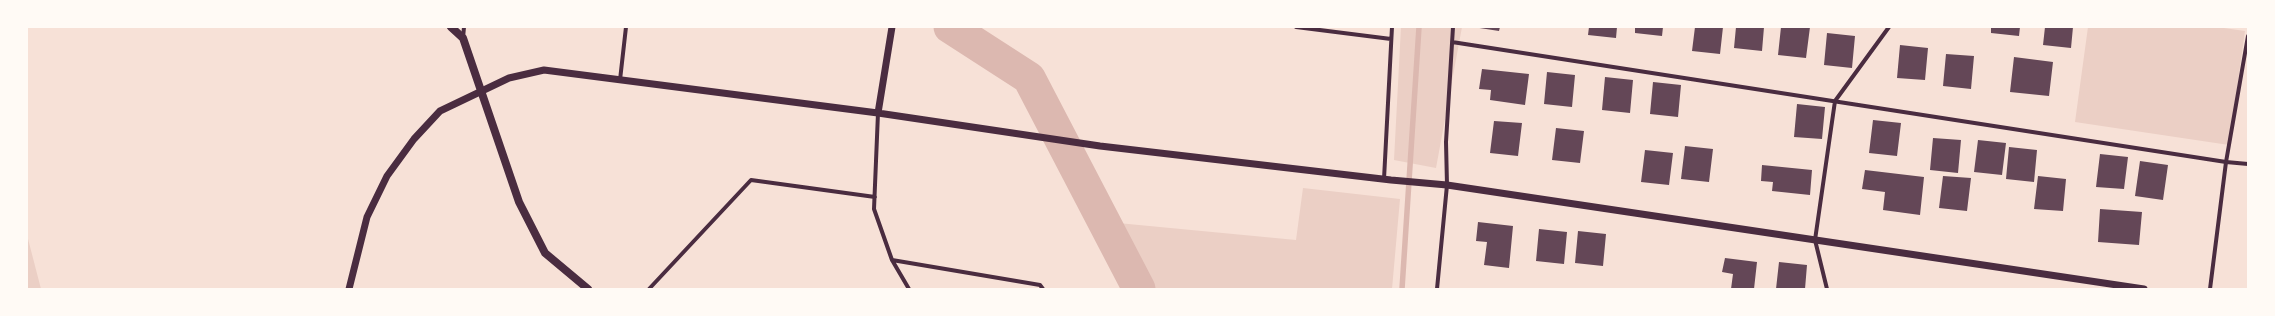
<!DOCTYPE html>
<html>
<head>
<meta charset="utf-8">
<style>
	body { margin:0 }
	#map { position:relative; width:2275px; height:316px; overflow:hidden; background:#f7e1d7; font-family:"PT Sans Narrow",sans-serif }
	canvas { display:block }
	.frame { position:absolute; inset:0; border:28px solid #fffaf5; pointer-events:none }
</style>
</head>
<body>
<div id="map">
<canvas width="2275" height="316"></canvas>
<div class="frame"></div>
</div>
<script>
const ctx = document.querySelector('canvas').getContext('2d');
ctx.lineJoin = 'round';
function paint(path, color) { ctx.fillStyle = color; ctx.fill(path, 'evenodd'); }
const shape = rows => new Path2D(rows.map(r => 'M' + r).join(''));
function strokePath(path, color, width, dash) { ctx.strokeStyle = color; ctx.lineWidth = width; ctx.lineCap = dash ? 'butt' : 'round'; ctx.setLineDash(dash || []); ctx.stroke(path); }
const green = shape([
	[1401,27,1462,27,1436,168,1394,160],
	[2088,27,2217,27,2245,31,2229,145,2075,122],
	[1303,188,1400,199,1392,289,1152,289,1118,223,1296,240],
	[27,235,41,289,27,289]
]);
const stream = shape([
	[1402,289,1419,27]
]);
const river = shape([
	[950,27,1029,78,1139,289]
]);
const building = shape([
	[1473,27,1500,27,1499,31],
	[1589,27,1617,27,1616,38,1588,35],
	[1635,27,1663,27,1662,36,1635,33],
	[1695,27,1723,27,1720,54,1692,51],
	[1736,27,1764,27,1762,51,1734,48],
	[1781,27,1810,27,1806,58,1778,55],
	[1991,27,2020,27,2019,36,1991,33],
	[2045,27,2073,27,2071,48,2043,45],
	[1827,33,1855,36,1852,68,1824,65],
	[1900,45,1928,48,1925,80,1897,78],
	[1946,54,1974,56,1971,89,1943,86],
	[2014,57,2053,62,2049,96,2010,92],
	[1482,69,1529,74,1525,105,1490,100,1491,90,1479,89],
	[1547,72,1575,75,1572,107,1544,104],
	[1605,77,1633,80,1630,113,1602,110],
	[1653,82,1681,85,1678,117,1650,114],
	[1797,104,1825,107,1822,139,1794,137],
	[1873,120,1901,123,1897,156,1869,153],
	[1494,121,1522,123,1518,156,1490,153],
	[1556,128,1584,131,1580,163,1552,160],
	[1933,138,1961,140,1958,173,1930,170],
	[1978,140,2006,143,2002,175,1974,172],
	[1685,146,1713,149,1709,182,1681,179],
	[2009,147,2037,150,2034,182,2006,179],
	[1645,150,1673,153,1669,185,1641,182],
	[2100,154,2128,157,2124,189,2096,187],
	[2140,161,2168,165,2163,200,2135,196],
	[1762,165,1812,170,1810,195,1772,191,1773,182,1761,181],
	[1865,170,1924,177,1920,215,1883,210,1885,192,1862,189],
	[1943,176,1971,178,1967,211,1939,208],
	[2038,176,2066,179,2063,211,2034,209],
	[2100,209,2142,212,2139,245,2098,242],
	[1478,222,1513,226,1509,268,1484,265,1487,242,1476,241],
	[1539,229,1567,232,1564,264,1536,261],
	[1578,231,1606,234,1603,266,1575,263],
	[1725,258,1757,262,1754,289,1731,289,1733,274,1722,272],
	[1779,262,1807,265,1805,289,1776,289]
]);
const minor = shape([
	[1296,27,1391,39],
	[2248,36,2226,162,2248,164],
	[463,38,464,27],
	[1452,42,2226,162,2210,289],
	[620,80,626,27],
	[878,113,874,209,892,260,909,289],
	[1384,179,1392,27],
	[892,260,1040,285,1043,289],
	[649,289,751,180,875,197],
	[1437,289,1447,185,1446,142,1453,27],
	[1827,289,1815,240,1835,101,1889,27]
]);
const tertiary = shape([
	[878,113,892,27],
	[349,289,367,217,387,176,414,139,440,111,509,78,544,70,878,113,1100,146,1391,180,1447,185,2144,289]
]);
const secondary = shape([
	[451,27,463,38,519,202,545,253,588,289]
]);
paint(green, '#ebcfc5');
strokePath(stream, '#dcb8b0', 5.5);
strokePath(river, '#dcb8b0', 33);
paint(building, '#644757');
strokePath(minor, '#4a2c40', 4);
strokePath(tertiary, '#4a2c40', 7);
strokePath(secondary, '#4a2c40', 8);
</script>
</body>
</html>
